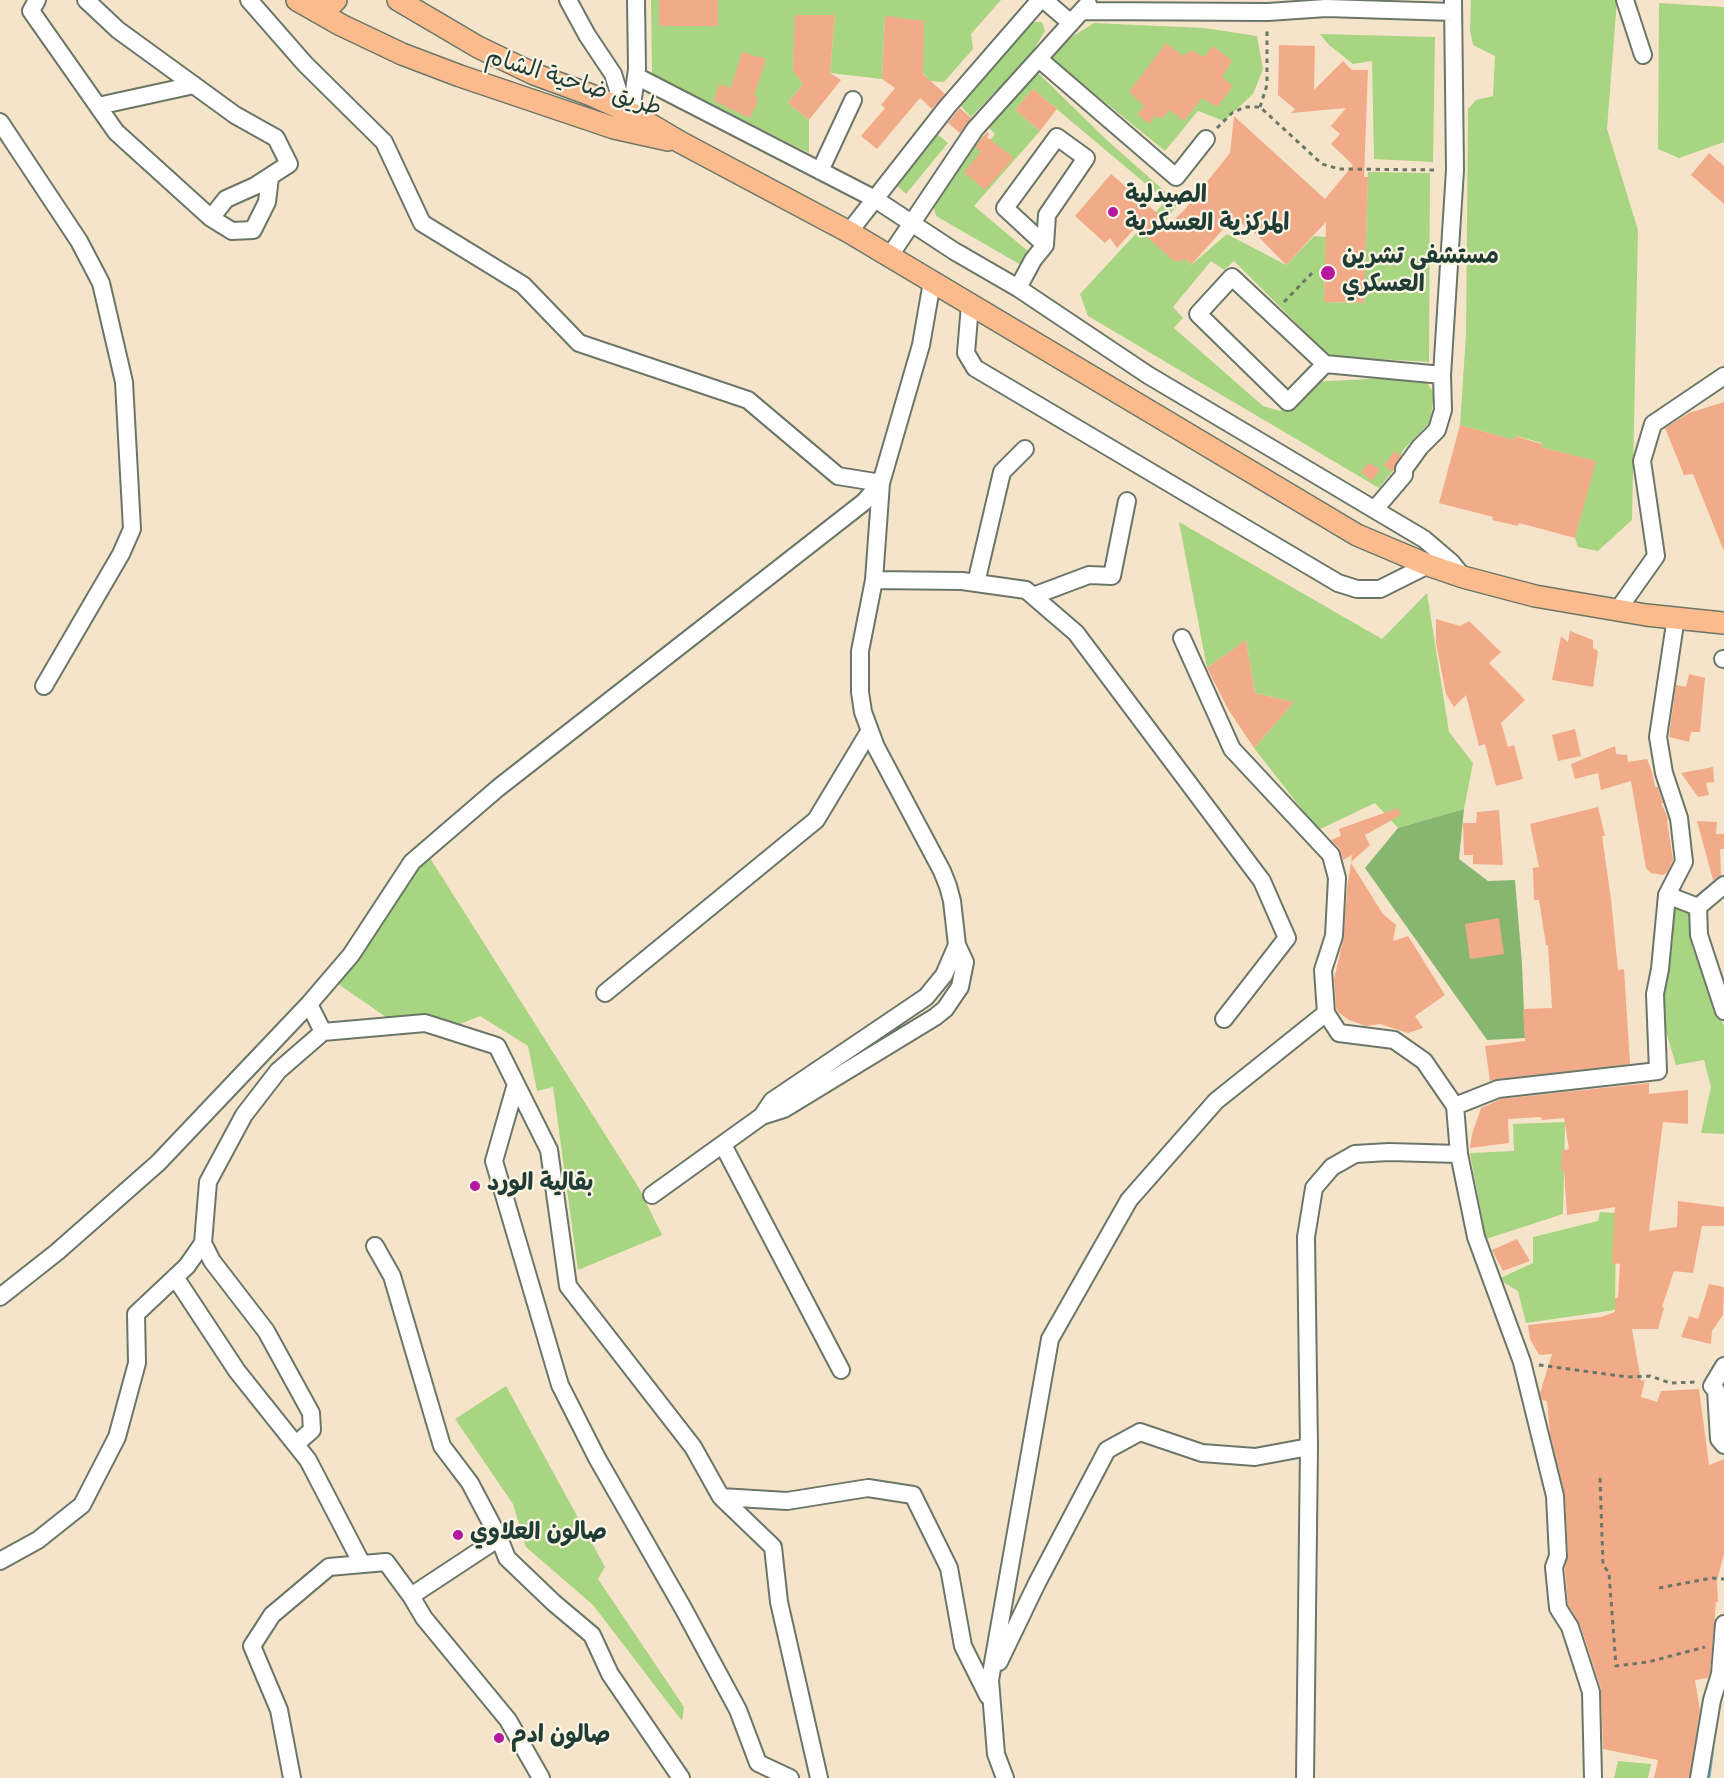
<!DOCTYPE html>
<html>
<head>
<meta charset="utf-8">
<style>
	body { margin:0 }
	canvas { display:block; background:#f6e4ca }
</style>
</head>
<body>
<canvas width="1724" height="1778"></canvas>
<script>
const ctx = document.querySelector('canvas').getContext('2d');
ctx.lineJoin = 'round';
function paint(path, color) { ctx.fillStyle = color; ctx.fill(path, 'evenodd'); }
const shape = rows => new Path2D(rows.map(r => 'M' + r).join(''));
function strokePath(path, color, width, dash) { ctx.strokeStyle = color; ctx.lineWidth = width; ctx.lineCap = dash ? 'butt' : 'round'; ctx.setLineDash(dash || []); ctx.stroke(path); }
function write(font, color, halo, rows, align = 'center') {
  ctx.font = font + ' "Indie Flower","Playpen Sans Arabic",sans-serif'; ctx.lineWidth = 4.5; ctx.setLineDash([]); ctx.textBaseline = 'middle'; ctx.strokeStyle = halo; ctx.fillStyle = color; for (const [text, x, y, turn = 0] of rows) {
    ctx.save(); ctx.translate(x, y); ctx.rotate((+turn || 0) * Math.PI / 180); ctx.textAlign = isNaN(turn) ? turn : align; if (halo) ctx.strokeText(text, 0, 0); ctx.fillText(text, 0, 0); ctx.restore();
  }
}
const green = shape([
	[651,0,1001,0,971,34,973,49,944,82,930,81,923,73,923,21,885,17,882,79,830,73,835,16,796,15,793,70,803,84,788,103,809,120,809,153,652,74],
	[1471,0,1617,0,1607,129,1638,230,1632,520,1598,551,1578,547,1575,538,1595,461,1541,447,1542,443,1516,436,1514,440,1460,425,1466,334,1468,109,1476,100,1493,96,1495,56,1473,45,1470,30],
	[1659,3,1724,7,1724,142,1679,158,1658,149],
	[1029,22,1042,22,1045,31,1031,54,971,117,959,104],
	[1094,23,1204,28,1257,36,1263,69,1253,94,1224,121,1198,111,1165,151,1052,59,1067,40],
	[1320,34,1435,37,1433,162,1374,159,1372,61,1353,64,1328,44],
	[1036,71,1109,142,1178,203,1152,241,1188,260,1191,265,1227,234,1286,265,1314,236,1326,237,1324,302,1364,303,1368,172,1430,173,1429,362,1329,356,1234,261,1224,270,1211,261,1173,307,1183,318,1174,328,1263,406,1280,411,1312,382,1386,378,1427,383,1434,393,1430,422,1403,450,1395,468,1379,488,1088,316,1080,294,1166,201,1033,89,1015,110,1040,131,974,206,1029,252,1021,265,936,216,932,201,983,136,989,141,995,134,989,128],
	[936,133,948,143,906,194,894,183],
	[1179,522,1382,639,1427,593,1449,732,1473,763,1464,809,1398,828,1375,803,1318,830,1254,748,1294,702,1255,693,1246,640,1207,668],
	[423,847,639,1188,662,1235,578,1270,553,1087,537,1091,528,1046,480,1016,450,1028,386,1017,328,977,352,936],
	[1674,907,1691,911,1692,947,1724,1026,1724,1134,1701,1133,1711,1087,1704,1060,1676,1065,1657,1001,1672,950],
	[1565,1122,1563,1214,1486,1239,1470,1153,1514,1151,1513,1124],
	[1600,1212,1616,1213,1615,1310,1526,1323,1518,1291,1498,1279,1533,1263,1533,1237,1598,1221],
	[506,1386,605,1567,598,1579,684,1707,682,1721,593,1605,526,1547,513,1504,455,1419],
	[1618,1761,1651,1764,1648,1778,1614,1778]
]);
const forest = shape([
	[1464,809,1459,859,1488,881,1515,880,1522,964,1525,1038,1487,1040,1365,868,1398,828]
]);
const stream = shape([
	[1708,1778,1712,1747]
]);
const building = shape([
	[659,0,718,0,718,26,659,26],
	[795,15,835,15,830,73,841,80,809,120,788,103,803,84,793,71],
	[885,16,924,21,923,74,945,94,932,109,920,98,877,149,861,136,885,108,881,105,895,88,882,79],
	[1166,43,1183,56,1191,50,1204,57,1213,46,1232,61,1222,77,1233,86,1217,107,1202,98,1184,121,1170,110,1161,119,1156,115,1149,124,1137,114,1145,106,1129,92],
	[1279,45,1315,46,1314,90,1343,61,1352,70,1368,70,1364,177,1368,177,1364,303,1324,302,1326,222,1286,265,1247,225,1246,227,1234,217,1191,265,1188,260,1174,261,1136,227,1117,248,1110,238,1105,243,1075,216,1111,174,1170,224,1186,208,1230,153,1234,116,1325,199,1353,165,1331,144,1340,134,1331,126,1346,108,1291,113,1295,109,1278,95],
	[742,52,766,59,754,96,757,97,757,103,750,118,714,101,719,84,731,88],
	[1033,89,1057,109,1040,131,1015,110],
	[960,108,971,118,960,133,948,123],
	[987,132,989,134,987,137,1014,158,985,190,964,172,981,152,975,147],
	[1709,153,1724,166,1724,204,1691,175],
	[1724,402,1724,549,1723,549,1693,474,1684,475,1665,428,1689,413],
	[1460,425,1514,440,1515,436,1542,444,1541,447,1596,461,1575,538,1519,523,1518,526,1492,520,1493,517,1439,503],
	[1395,451,1401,456,1392,472,1384,465],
	[1369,463,1380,469,1372,481,1361,472],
	[1436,619,1460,626,1469,621,1501,652,1489,663,1525,700,1501,723,1508,747,1514,745,1523,779,1496,786,1485,744,1479,746,1466,695,1454,707,1446,694,1436,643],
	[1570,631,1593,640,1593,648,1598,651,1593,687,1552,680,1561,636,1568,642],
	[1246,640,1255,693,1294,702,1254,748,1228,709,1207,668],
	[1689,674,1705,678,1700,732,1691,732,1689,742,1669,737,1676,685,1686,687],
	[1575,729,1581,756,1558,761,1552,735],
	[1615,746,1616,754,1627,755,1628,762,1647,759,1652,772,1655,787,1658,787,1663,803,1661,803,1669,820,1667,821,1673,860,1667,873,1663,875,1651,873,1646,868,1631,781,1601,790,1598,773,1575,779,1571,764],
	[1713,767,1714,782,1706,783,1709,795,1698,797,1681,773],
	[1598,807,1605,836,1602,836,1611,899,1618,970,1624,969,1630,1064,1497,1079,1490,1081,1485,1046,1525,1041,1523,1009,1552,1008,1548,945,1546,945,1539,900,1534,900,1533,868,1539,867,1530,824],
	[1398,808,1401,815,1365,835,1370,845,1351,862,1352,855,1343,860,1339,848,1331,840,1341,836,1339,829],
	[1499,810,1503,865,1473,864,1473,855,1464,855,1463,823,1476,823,1477,812],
	[1697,821,1717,822,1716,834,1724,834,1724,849,1720,849,1721,875,1713,880],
	[1351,863,1383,914,1396,925,1393,941,1408,936,1445,995,1415,1016,1423,1028,1408,1033,1380,1024,1366,1026,1349,1020,1339,1013,1336,1008,1334,979,1344,937,1347,888],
	[1499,918,1504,954,1470,959,1465,924],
	[1649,1083,1649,1094,1688,1090,1688,1124,1663,1122,1649,1231,1677,1227,1678,1201,1724,1207,1724,1226,1702,1226,1693,1273,1674,1271,1662,1307,1664,1308,1658,1329,1632,1329,1641,1381,1645,1380,1641,1397,1657,1402,1661,1391,1699,1389,1709,1465,1724,1459,1724,1554,1717,1580,1718,1602,1716,1602,1710,1672,1708,1678,1695,1680,1700,1710,1689,1778,1654,1778,1658,1760,1603,1749,1601,1689,1580,1624,1568,1605,1565,1568,1568,1555,1565,1495,1550,1433,1547,1401,1542,1400,1540,1393,1552,1354,1539,1355,1530,1339,1528,1325,1601,1317,1615,1312,1615,1298,1618,1298,1620,1264,1612,1263,1615,1207,1567,1215,1564,1170,1561,1170,1562,1151,1569,1149,1564,1118,1542,1120,1541,1117,1508,1119,1509,1143,1470,1148,1472,1134,1481,1108,1501,1099],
	[1517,1239,1530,1261,1503,1271,1492,1250],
	[1709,1284,1724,1287,1723,1315,1712,1331,1711,1344,1681,1337,1689,1316,1698,1319]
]);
const path = shape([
	[1260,107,1267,85,1267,29],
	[1217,128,1232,113,1245,107,1260,107,1322,164,1339,169,1438,170],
	[1284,302,1312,273],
	[1539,1365,1628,1377,1650,1376,1670,1383,1695,1382],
	[1600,1478,1603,1565,1609,1573,1616,1666,1648,1662,1705,1647],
	[1659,1588,1712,1578,1724,1579]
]);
const minor = shape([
	[37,0,31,11,116,132,211,218,226,199,255,186,289,164,276,138,235,115,118,30,86,0],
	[249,0,305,64,384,142,422,223,523,285,579,343,748,400,838,476,881,483,874,580,860,651,860,692,863,712,876,747,942,871,948,886,952,901,957,945,965,962,960,987,945,1009,935,1017,784,1109,762,1116,652,1195],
	[568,0,587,35,613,74,618,90,618,107],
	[1044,0,1071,23],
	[1625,0,1643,55],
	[1082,11,1268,12,1326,8,1453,12],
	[1039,59,1176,177,1206,139],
	[636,76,875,199,954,251,1018,288,1148,375,1424,539,1451,562,1463,577],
	[98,106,194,85],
	[631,113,637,69,636,0],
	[0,122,79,241,101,283,124,382,132,529,121,554,44,686],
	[820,171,853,100],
	[211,218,232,231,253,230,267,202,270,177],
	[849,232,947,107,1040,0],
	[889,257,975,129,1088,4],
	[1018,288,1033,260,1045,245,1047,215,1086,158,1057,137,1005,208,1045,245],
	[970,305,966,353,975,368,1338,583,1357,589,1380,589,1428,565],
	[1325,364,1288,402,1198,314,1232,277,1325,364,1442,375],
	[1375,509,1404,475,1404,469,1420,447,1437,430,1443,410,1442,375,1455,170,1453,0],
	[874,580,962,581,1026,590,1076,633,1262,881,1287,938,1224,1019],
	[976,583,1002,472,1025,449],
	[1033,596,1089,575,1112,576,1127,501],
	[1617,611,1656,556,1642,461,1653,424,1724,376],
	[1723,659,1724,659],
	[1667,895,1698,907,1699,935,1724,1011],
	[1698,907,1724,885],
	[605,993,816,820,869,732],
	[309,1004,323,1032],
	[1326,1013,1339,1033,1394,1040,1424,1061,1455,1106,1459,1154,1476,1237,1522,1362,1555,1496,1558,1556,1554,1567,1558,1608,1570,1627,1591,1692,1593,1778],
	[516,1084,549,1150,568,1286,693,1447,721,1497],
	[1455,1106,1498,1089,1658,1071,1655,994,1660,969,1667,895,1684,862,1679,818,1664,773,1658,737,1676,617],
	[762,1116,772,1101,926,997,944,975,957,945],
	[723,1145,841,1370],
	[203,1243,212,1261,266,1331,311,1413,312,1430,296,1444],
	[375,1246,392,1276,442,1446,470,1483,499,1538,507,1558,554,1603,592,1635,610,1674,681,1778],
	[175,1277,237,1371,308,1460,362,1564],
	[0,1297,57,1252,158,1163,309,1004,351,955,412,862,498,788,864,502,881,483,921,345,932,282],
	[1724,1366,1712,1386,1716,1390,1719,1439,1724,1445],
	[0,1561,38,1540,82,1505,117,1437,137,1363,136,1314,187,1266,203,1243,208,1182,244,1115,278,1071,323,1032,425,1023,497,1046,516,1084,494,1161,560,1385,597,1458,683,1608,738,1710,758,1763,790,1778],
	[411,1596,499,1538],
	[999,1662,1037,1583,1107,1450,1140,1432,1202,1453,1255,1457,1309,1447],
	[292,1778,279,1710,252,1646,272,1615,329,1567,386,1562,411,1596,424,1618,508,1720,541,1778],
	[819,1778,779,1602,773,1547,721,1497,787,1501,868,1488,913,1495,949,1568,963,1646,988,1696],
	[1005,1778,996,1754,990,1680,1050,1339,1129,1200,1216,1101,1326,1013,1323,970,1334,936,1337,878,1331,855,1232,749,1182,638],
	[1305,1778,1309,1447,1306,1237,1314,1188,1332,1167,1355,1154,1389,1152,1459,1154],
	[1699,1778,1712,1700,1720,1674,1724,1624]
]);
const major = shape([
	[297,0,341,25,402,54,460,76,614,128,668,140],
	[398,0,478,47,534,74,591,95,631,113,680,142,849,232,1357,535,1428,565,1463,577,1535,596,1646,615,1724,623],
	[316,11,331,5,336,0]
]);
const markers = [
	[1113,212,6,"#b5179e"],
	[1328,273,8,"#b5179e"],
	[475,1186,6,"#b5179e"],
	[458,1535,6,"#b5179e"],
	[499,1738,6,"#b5179e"]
];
const streetNames = [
	["طريق ضاحية الشام",573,85,17]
];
const poiNames = [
	["الصيدلية",1125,198],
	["المركزية العسكرية",1125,226],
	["مستشفى تشرين",1342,259],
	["العسكري",1342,287],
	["بقالية الورد",487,1186],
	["صالون العلاوي",470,1535],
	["صالون ادم",511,1738]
];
paint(green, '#a8d581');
paint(forest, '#86b66f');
strokePath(stream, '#60c1de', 5);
paint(building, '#f2ab89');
strokePath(minor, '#6a7768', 20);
strokePath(major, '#6a7768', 24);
strokePath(path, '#6a7768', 3, [4.5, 4.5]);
strokePath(minor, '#fff', 16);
strokePath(major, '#fbbb8d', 21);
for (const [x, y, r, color] of markers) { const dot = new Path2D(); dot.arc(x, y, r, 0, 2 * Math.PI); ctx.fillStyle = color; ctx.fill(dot); strokePath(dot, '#fcf5e5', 2); }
write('24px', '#1f3d34', '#fcf5e5', streetNames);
write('bold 24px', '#1f3d34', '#fcf5e5', poiNames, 'left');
</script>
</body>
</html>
